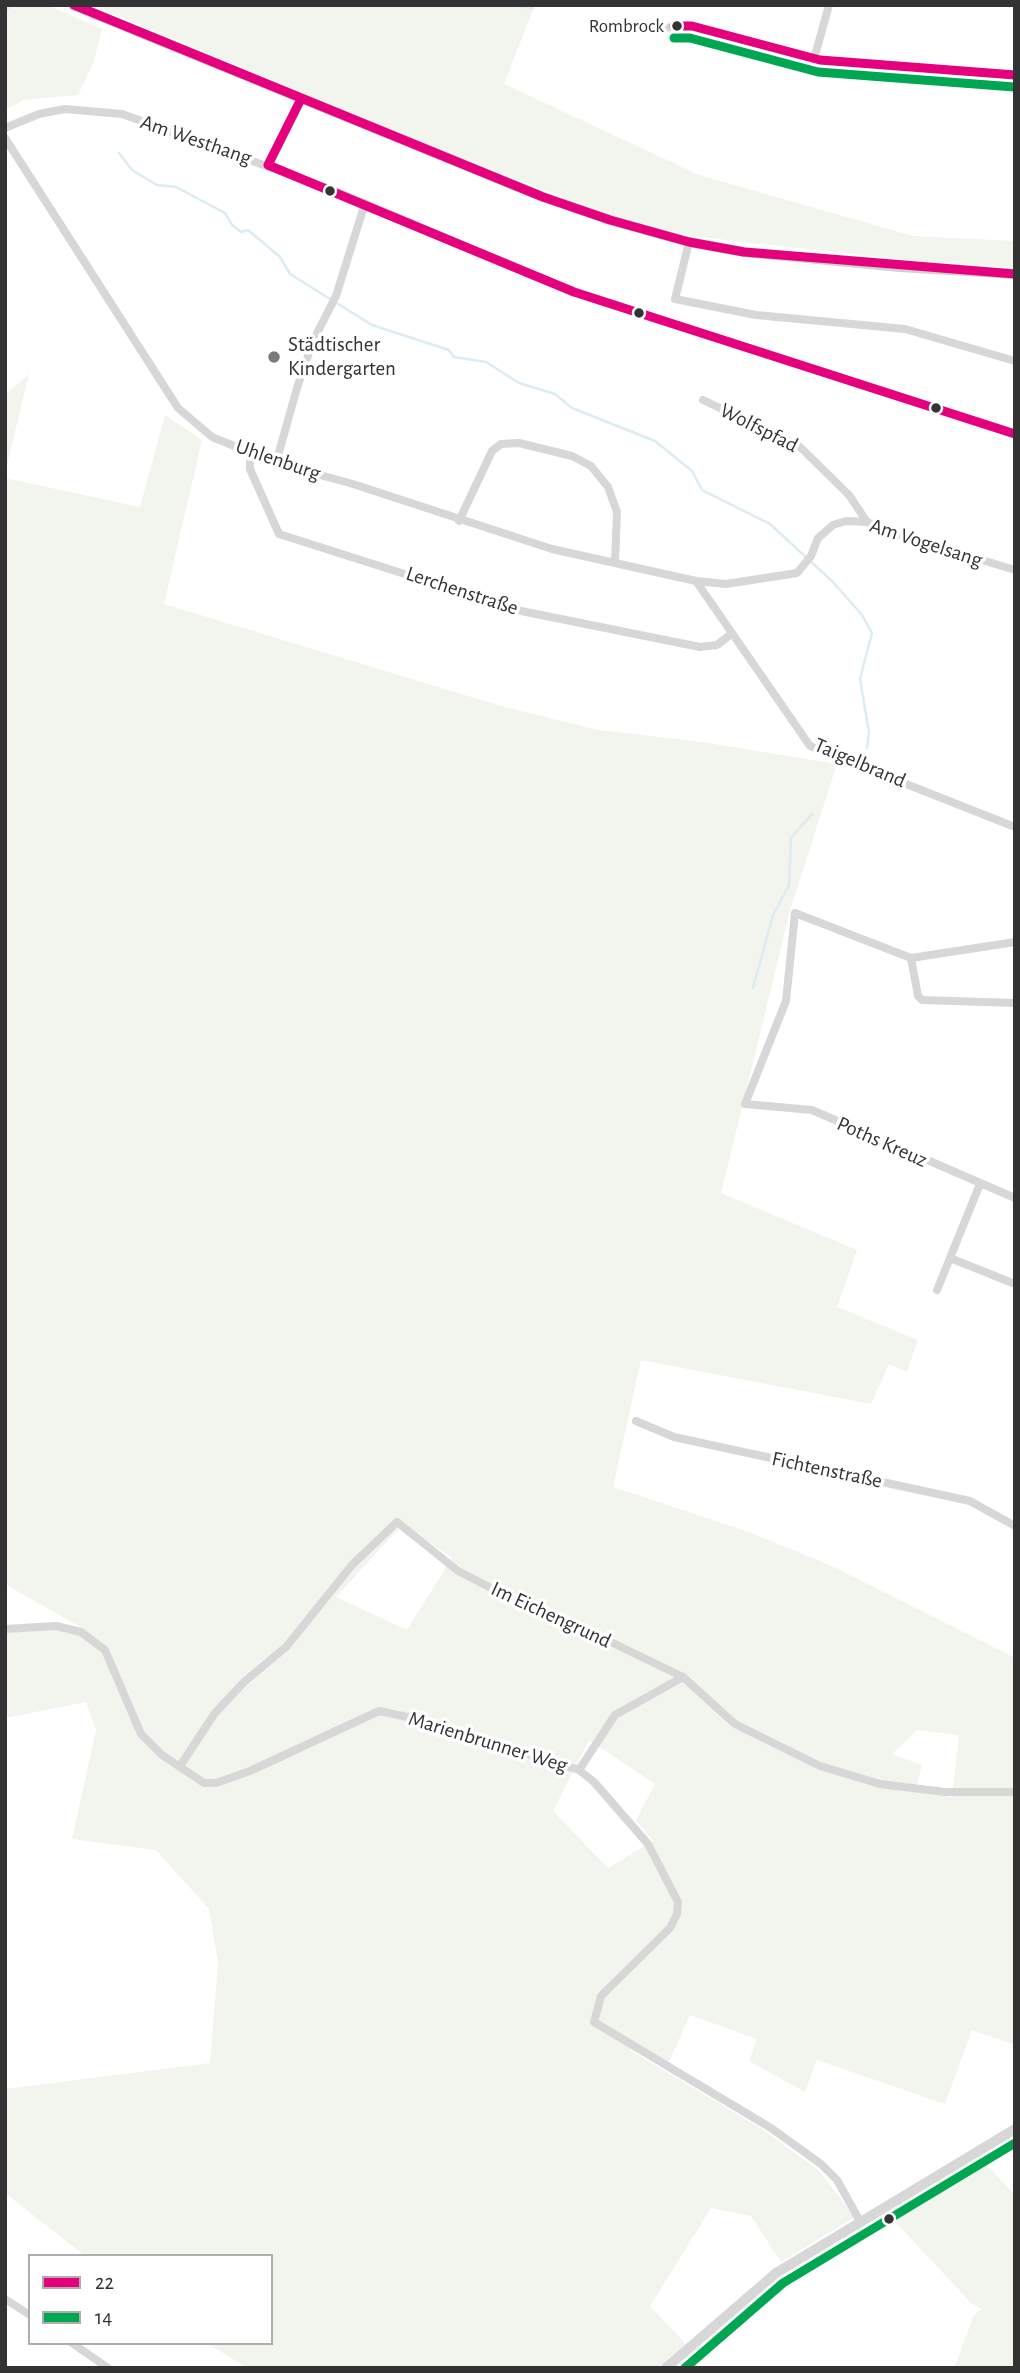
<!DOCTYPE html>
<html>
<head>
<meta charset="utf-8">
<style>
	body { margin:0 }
	#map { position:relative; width:1020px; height:2373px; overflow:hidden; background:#fff; font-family:"Alegreya Sans",sans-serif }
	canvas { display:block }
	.frame { position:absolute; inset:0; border:7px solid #333; pointer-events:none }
	.legend { position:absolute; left:28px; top:2254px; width:245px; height:91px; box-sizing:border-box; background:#fff; border:2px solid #adadad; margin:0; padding:9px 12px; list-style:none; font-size:21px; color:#333 }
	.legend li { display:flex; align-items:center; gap:14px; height:35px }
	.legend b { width:35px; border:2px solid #adadad }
</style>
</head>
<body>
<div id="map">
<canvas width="1020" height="2373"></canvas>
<div class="frame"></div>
<ul class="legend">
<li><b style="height:9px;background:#e5007d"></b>22</li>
<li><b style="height:9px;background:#00a651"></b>14</li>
</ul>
</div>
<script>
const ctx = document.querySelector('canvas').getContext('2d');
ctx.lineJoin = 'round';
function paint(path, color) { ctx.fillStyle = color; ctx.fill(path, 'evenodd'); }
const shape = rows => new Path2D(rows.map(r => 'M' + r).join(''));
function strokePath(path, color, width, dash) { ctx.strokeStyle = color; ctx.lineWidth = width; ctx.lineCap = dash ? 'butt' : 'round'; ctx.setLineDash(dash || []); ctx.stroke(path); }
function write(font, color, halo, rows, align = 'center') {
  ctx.font = font + ' "Alegreya Sans",sans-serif'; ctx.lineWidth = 7; ctx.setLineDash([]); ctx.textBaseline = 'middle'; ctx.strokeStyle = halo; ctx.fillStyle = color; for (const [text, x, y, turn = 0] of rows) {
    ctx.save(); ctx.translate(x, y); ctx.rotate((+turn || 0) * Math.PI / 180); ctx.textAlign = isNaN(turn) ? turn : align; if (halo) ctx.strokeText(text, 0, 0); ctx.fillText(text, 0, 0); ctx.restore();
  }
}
const green = shape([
	[5,5,47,5,102,29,94,61,78,95,24,100,5,110],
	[91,5,535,5,504,84,699,175,913,236,1015,241,1015,268,905,260,691,236,612,216,440,150],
	[29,374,5,473,5,395],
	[165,415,202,440,164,604,501,706,599,730,702,742,837,764,791,907,721,1193,857,1250,837,1307,918,1340,907,1372,889,1364,871,1404,641,1360,613,1487,749,1532,834,1567,1015,1658,1015,2045,972,2030,945,2104,817,2060,805,2092,749,2061,757,2039,690,2015,669,2062,633,2042,630,2050,762,2129,818,2170,855,2217,781,2262,751,2216,711,2208,650,2306,687,2345,659,2368,247,2368,207,2343,271,2343,271,2256,85,2256,5,2193,5,2089,210,2063,218,1963,209,1909,156,1850,72,1839,96,1730,86,1702,5,1718,5,1631,55,1630,78,1635,107,1648,84,1629,5,1584,5,478,140,507],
	[403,1524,452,1558,407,1630,336,1597],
	[917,1730,959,1735,952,1797,915,1792,922,1765,892,1754],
	[589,1740,655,1784,636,1820,653,1841,608,1868,553,1811],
	[979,2157,1015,2195,1015,2368,954,2368,974,2315,981,2309,971,2303,888,2214]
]);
const stream = shape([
	[514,5,532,8],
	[5,11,12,5],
	[119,153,132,170,157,185,176,187,225,213,232,225,241,232,248,230,280,257,290,274,372,325,449,350,454,357,486,362,519,383,555,394,572,408,655,441,692,471,702,490,770,524,833,582,862,615,872,633,860,679,869,732,867,748],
	[753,988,773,915,789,885,791,838,812,814]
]);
const minor = shape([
	[660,30,674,26,692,26,820,60,1015,75],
	[814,59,829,5],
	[5,128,39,114,65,109,122,114,330,189,574,292,1015,434],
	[5,138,178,408,212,437,276,463,353,484,552,549,696,581,726,584,797,573,811,556,818,538,833,525,846,521,867,522,896,534,1015,570],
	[268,165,301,99],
	[689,242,675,299,756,315,905,329,1015,361],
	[703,400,798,445,849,495,867,522],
	[250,453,250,469,279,534,521,611,700,647,717,645,731,634],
	[276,463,297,388,313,341,336,296,365,203],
	[459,521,492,451,501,444,519,443,572,456,591,466,608,487,617,512,615,561],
	[696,581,810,746,1015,827],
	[1015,942,911,958,795,913,786,1001,745,1104,812,1110,1015,1198],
	[911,958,918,996,922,1000,1015,1003],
	[980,1184,950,1258,1015,1284],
	[937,1290,950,1258],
	[636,1421,674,1437,970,1501,1015,1526],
	[5,1629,56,1626,81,1632,105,1650,141,1734,162,1755,204,1783,216,1783,250,1771,379,1711,412,1718,579,1770,594,1782,648,1844,678,1902,677,1914,670,1928,601,1996,594,2022,771,2128,821,2164,837,2180,860,2221],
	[180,1766,215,1713,244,1682,286,1647,352,1565,397,1522,458,1571,538,1612,584,1629,683,1677,735,1724,820,1766,880,1784,945,1792,1015,1792],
	[579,1770,615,1715,683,1677],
	[5,2299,30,2315],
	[72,2343,108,2368]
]);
const tertiary = shape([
	[666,2368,776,2273,1015,2129]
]);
const secondary = shape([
	[73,5,543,197,610,220,689,242,744,252,900,267,1015,274]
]);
const bus1 = shape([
	[74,5,543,197,610,220,689,242,744,252,1015,274],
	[674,26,692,26,820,60,1015,75],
	[268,165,574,292,1015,434],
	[268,165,301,99]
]);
const bus2 = shape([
	[674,38,690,38,818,72,1014,87],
	[685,2368,783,2283,1015,2143]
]);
const markers = [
	[677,26,6,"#333"],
	[330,191,6,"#333"],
	[639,313,6,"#333"],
	[274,357,7,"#7a7a7a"],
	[936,408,6,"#333"],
	[889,2219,6,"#333"]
];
const busNames = [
	["Rombrock",664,26]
];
const streetNames = [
	["Am Westhang",196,140,19],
	["Wolfspfad",759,428,27],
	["Uhlenburg",278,460,19],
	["Am Vogelsang",926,543,18],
	["Lerchenstraße",462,591,18],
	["Taigelbrand",860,763,23],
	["Poths Kreuz",882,1142,24],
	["Fichtenstraße",827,1470,12],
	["Im Eichengrund",551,1615,25],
	["Marienbrunner Weg",488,1742,17]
];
const poiNames = [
	["Städtischer",288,345],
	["Kindergarten",288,369]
];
paint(green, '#f1f5ed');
strokePath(stream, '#ddebf3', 2.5);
strokePath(minor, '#d7d7d7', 8);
strokePath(tertiary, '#d7d7d7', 10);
strokePath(secondary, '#d0d0d0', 10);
strokePath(bus1, '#e5007d', 9);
strokePath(bus2, '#00a651', 9);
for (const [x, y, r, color] of markers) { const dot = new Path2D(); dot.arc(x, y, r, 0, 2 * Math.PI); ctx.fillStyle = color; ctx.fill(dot); strokePath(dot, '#fff', 2.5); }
write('19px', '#333', '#fff', busNames, 'right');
write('21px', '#333', '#fff', streetNames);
write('21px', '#333', '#fff', poiNames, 'left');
</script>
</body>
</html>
